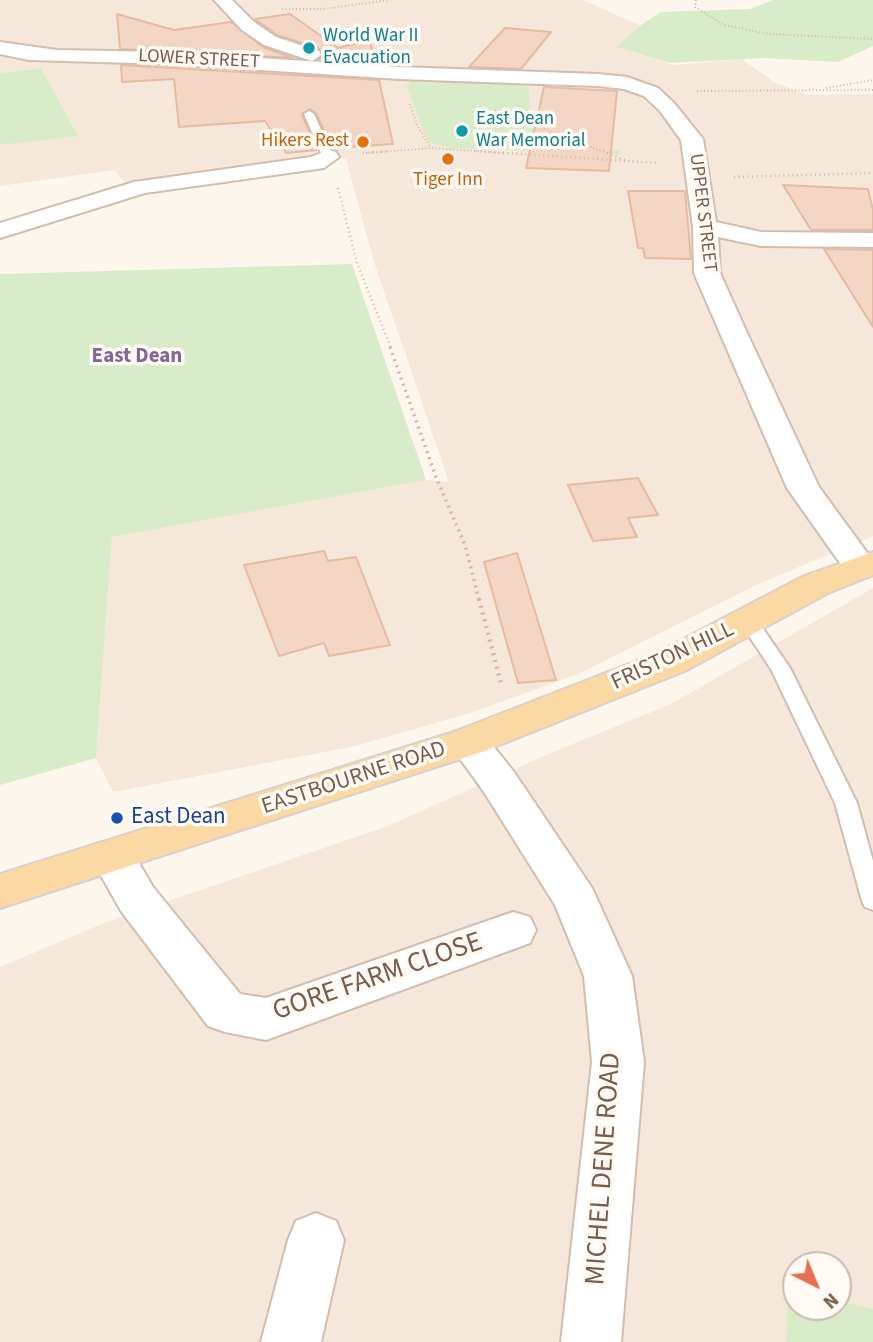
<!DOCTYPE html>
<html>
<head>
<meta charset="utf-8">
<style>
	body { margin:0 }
	#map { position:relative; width:873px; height:1342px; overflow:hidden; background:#fdf6ec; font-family:"Source Sans 3",sans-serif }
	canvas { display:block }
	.north { position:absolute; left:782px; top:1251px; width:70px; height:70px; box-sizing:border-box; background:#fffaf3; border:2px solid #cabbb1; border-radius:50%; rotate:137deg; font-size:19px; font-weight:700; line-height:28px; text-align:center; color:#7a5c4d }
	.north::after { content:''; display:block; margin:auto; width:24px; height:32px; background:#e76f51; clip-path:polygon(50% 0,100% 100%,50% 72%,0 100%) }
</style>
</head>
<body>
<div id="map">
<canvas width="873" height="1342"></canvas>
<div class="north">N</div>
</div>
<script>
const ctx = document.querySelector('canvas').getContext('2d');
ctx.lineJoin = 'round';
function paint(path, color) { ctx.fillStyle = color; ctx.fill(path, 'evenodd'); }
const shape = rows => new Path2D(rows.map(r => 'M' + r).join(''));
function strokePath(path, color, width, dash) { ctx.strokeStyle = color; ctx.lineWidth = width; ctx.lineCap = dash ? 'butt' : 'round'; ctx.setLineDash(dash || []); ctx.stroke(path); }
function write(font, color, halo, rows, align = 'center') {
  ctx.font = font + ' "Source Sans 3",sans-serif'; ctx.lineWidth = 7; ctx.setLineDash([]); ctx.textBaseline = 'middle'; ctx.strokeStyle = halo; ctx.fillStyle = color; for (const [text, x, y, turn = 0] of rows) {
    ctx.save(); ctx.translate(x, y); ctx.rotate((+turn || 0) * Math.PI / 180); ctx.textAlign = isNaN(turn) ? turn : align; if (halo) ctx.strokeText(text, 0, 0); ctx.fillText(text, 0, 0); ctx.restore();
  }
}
const residential = shape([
	[0,0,583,0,641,26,617,47,674,65,742,59,774,82,806,95,873,94,873,536,756,585,578,674,470,713,351,747,113,792,96,758,112,537,426,480,449,482,374,262,346,159,320,155,126,183,114,170,0,186,0,145,79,135,41,68,0,73],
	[873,588,873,1342,0,1342,0,967,104,923,388,826,553,752,671,704],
	[796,1265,838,1265,838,1307,796,1307]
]);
const green = shape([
	[773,0,873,0,873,46,838,62,764,58,670,63,616,47,641,25,661,12,750,9],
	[41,68,79,136,0,145,0,73],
	[421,78,528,81,531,116,612,149,620,150,619,154,450,148,430,142,426,137,407,87,411,81],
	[352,264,426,480,112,537,96,758,0,785,0,274],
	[788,1291,796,1293,796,1307,838,1307,838,1301,873,1309,873,1342,786,1342]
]);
const building = shape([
	[117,14,174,30,231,22,263,47,293,58,120,49,117,14],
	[290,14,338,48,370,40,375,63,319,59,324,56,320,49,277,35,255,19,290,14],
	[505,28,551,32,521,69,469,67,505,28],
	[121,65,379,80,393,144,332,148,316,113,310,109,302,115,317,150,286,153,265,121,179,127,174,79,122,82,121,65],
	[544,87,617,91,609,171,526,168,544,87],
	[783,185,868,189,873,210,873,230,811,230,783,185],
	[628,191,685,191,691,259,645,258,643,248,638,248,628,191],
	[824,249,873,250,873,327,824,249],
	[638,478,658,515,628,518,637,537,593,541,568,485,638,478],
	[324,551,328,561,356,557,390,645,329,656,324,643,279,656,244,565,324,551],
	[517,553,556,680,518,683,484,562,517,553]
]);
const pathFar3 = shape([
	[696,0,695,7,724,25,769,34,873,39],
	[282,9,323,9,389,0],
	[826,88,873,80],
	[697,91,873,90],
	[410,104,417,125,431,148],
	[495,110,607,153],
	[366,153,431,148,503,153]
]);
const pathFar2 = shape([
	[476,151,627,161],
	[603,151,627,161,658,163],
	[363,153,390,151],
	[734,177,873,173],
	[338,188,357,263,391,348]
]);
const pathFar1 = shape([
	[390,347,436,477,465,545,479,600]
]);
const path = shape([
	[479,599,502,687]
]);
const service = shape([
	[309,111,314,114,333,157,332,159,323,157,304,114,309,111],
	[748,615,755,617,790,668,857,803,873,861,873,910,865,907,862,901,835,803,771,669,739,621,748,615]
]);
const minor = shape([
	[214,0,232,0,254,22,276,37,319,51,321,55,312,61,264,45,242,30,214,0],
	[0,42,57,50,168,52,399,67,598,74,627,77,658,88,674,103,703,139,716,222,761,232,873,233,873,247,761,246,718,237,720,273,747,333,819,487,873,561,873,571,859,577,847,573,787,488,694,273,693,227,681,140,660,111,644,96,624,89,598,86,399,79,168,64,29,60,0,54,0,42],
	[328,150,336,152,339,157,324,168,145,193,0,238,0,223,134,182,311,157,328,150],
	[468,728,482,732,514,772,592,888,632,976,644,1062,621,1342,561,1342,592,1062,584,976,555,905,484,792,448,742,454,732,468,728],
	[112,840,128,844,153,887,240,994,266,998,513,912,530,917,536,930,530,943,266,1040,225,1032,208,1026,121,911,90,856,96,844,112,840],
	[316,1213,336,1221,344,1240,321,1342,261,1342,288,1240,296,1221,316,1213]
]);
const primary = shape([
	[873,552,873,575,828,593,685,671,482,752,0,908,0,874,454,732,657,653,802,577,873,552]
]);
const markers = [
	[309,48,7,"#0f9aa8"],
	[462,131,7,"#0f9aa8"],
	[363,142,7,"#e8710a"],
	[448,159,7,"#e8710a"],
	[117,818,7,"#1a4fb4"]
];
const farCulturenames = [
	["World War II",323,37],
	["Evacuation",323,59],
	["East Dean",476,120],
	["War Memorial",476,142]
];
const farStreetnames = [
	["LOWER STREET",199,60,3],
	["UPPER STREET",702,213,83]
];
const farFoodnames = [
	["Hikers Rest",349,142],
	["Tiger Inn",448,181,"center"]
];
const farQuarternames = [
	["East Dean",137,357]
];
const streetNames = [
	["FRISTON HILL",673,657,-25],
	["EASTBOURNE ROAD",354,779,-18]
];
const transitNames = [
	["East Dean",131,818]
];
const nearStreetnames = [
	["GORE FARM CLOSE",378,978,-19],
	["MICHEL DENE ROAD",605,1169,-86]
];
paint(residential, '#f5e8da');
paint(green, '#d8ecc9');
paint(building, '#f3d5c3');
strokePath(building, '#e6bba3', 2);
strokePath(service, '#d1beb0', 4);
strokePath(minor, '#d1beb0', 4);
strokePath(primary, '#dad1cd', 4);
strokePath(pathFar3, '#d9b8a5', 2, [1, 2.5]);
strokePath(pathFar2, '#d9b8a5', 2.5, [1, 3.5]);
strokePath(pathFar1, '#d9b8a5', 3.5, [2, 4.5]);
strokePath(path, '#d9b8a5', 4.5, [2, 5]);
paint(service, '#fff');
paint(minor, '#fff');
paint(primary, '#fbd9a5');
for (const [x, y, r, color] of markers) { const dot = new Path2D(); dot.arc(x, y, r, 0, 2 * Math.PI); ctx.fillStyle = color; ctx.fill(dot); strokePath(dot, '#fffaf3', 2.5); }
write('19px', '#0d838f', '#fffaf3', farCulturenames, 'left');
write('19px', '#7a5c4d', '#fffaf3', farStreetnames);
write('19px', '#c56008', '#fffaf3', farFoodnames, 'right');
write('bold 21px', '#846695', '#fffaf3', farQuarternames);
write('23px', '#7a5c4d', '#fffaf3', streetNames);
write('23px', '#164399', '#fffaf3', transitNames, 'left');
write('28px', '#7a5c4d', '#fffaf3', nearStreetnames);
</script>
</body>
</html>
